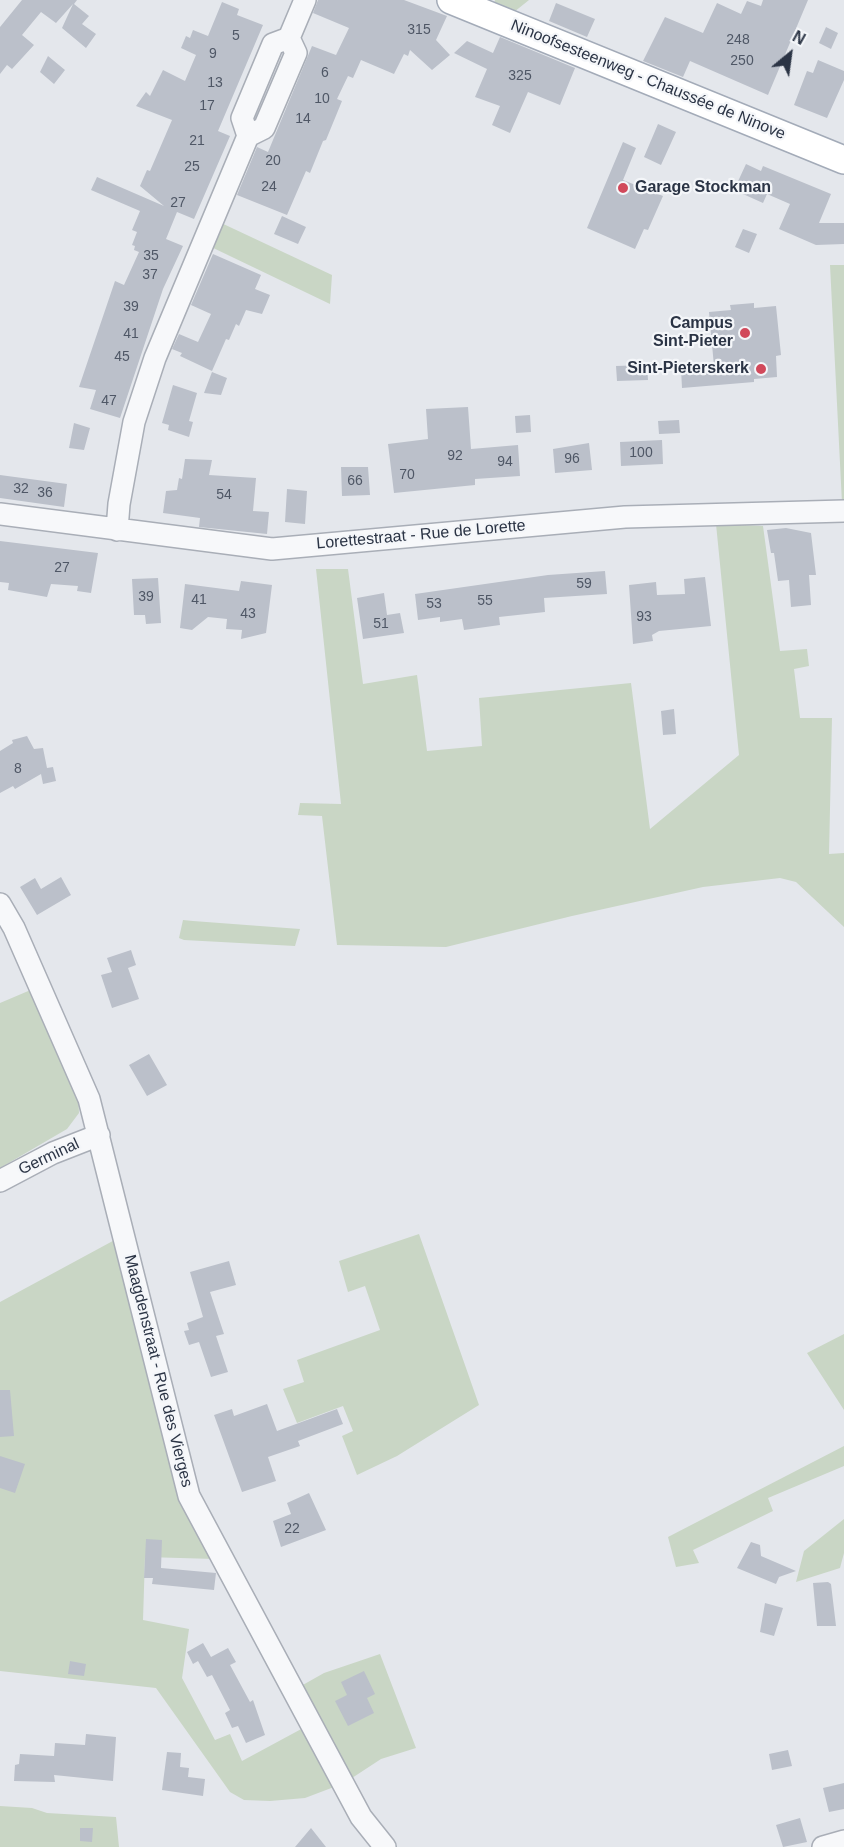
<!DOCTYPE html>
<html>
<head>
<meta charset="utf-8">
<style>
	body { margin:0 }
	#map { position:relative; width:844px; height:1847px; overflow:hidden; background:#e4e7ec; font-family:Helvetica,sans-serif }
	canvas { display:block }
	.north { position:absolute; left:760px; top:24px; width:60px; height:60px; -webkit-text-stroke:4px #f4f6f9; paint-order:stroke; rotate:29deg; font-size:16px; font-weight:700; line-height:24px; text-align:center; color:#2b3445 }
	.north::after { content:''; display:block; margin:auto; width:21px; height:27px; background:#2b3445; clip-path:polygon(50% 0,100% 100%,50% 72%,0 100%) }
</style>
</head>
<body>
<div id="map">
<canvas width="844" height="1847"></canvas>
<div class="north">N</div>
</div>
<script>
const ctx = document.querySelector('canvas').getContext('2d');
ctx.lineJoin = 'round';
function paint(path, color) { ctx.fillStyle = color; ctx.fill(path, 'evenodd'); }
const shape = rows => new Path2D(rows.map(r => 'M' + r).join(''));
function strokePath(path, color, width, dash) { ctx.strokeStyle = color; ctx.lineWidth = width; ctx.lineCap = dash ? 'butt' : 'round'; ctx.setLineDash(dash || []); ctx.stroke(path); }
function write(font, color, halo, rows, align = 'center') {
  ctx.font = font + ' Helvetica,sans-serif'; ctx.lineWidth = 4.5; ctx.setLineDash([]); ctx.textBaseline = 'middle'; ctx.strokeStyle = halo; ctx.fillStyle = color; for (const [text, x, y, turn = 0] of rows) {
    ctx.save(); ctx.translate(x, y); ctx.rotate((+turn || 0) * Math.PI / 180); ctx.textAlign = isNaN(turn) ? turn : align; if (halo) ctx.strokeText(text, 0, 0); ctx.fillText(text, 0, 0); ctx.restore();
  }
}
const green = shape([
	[495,0,529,0,514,12,494,5],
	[217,221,332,275,330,304,207,245],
	[830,265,844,265,844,503,842,503],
	[716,524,763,526,780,651,807,649,809,666,794,669,800,718,832,718,829,854,844,853,844,927,796,882,780,878,703,887,572,916,446,947,337,945,322,816,298,815,300,803,341,804,316,569,348,569,363,684,417,675,427,751,482,746,479,698,631,683,650,829,739,755],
	[183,920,193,921,300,929,295,946,184,940,179,938],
	[33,989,78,1093,79,1113,67,1129,0,1168,0,1003],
	[419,1234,479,1405,397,1456,357,1475,342,1436,353,1431,343,1406,297,1423,283,1389,304,1382,297,1360,380,1330,365,1286,348,1292,339,1261],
	[122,1236,215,1559,145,1557,143,1620,189,1629,182,1678,215,1740,230,1734,242,1761,305,1727,334,1787,305,1798,270,1801,244,1800,230,1792,156,1688,0,1671,0,1302],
	[844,1334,844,1410,807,1353],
	[844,1446,844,1466,768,1498,773,1511,693,1550,699,1563,676,1567,668,1537],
	[844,1519,844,1553,840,1568,796,1582,804,1551],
	[380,1654,416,1748,381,1759,352,1778,301,1686,324,1673],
	[0,1806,32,1808,47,1813,116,1817,119,1847,0,1847]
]);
const building = shape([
	[22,0,77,0,74,4,89,16,82,24,96,34,86,48,62,28,73,4,56,23,41,12,22,35,34,45,12,69,7,65,0,74,0,27],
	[318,0,404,0,447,16,436,40,450,55,432,70,410,50,408,56,404,54,394,74,361,60,353,78,348,76,337,99,342,101,326,140,323,141,310,173,306,171,287,215,237,195,257,147,268,152,312,46,336,55,349,28,313,13],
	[763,0,808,0,768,95,690,61,683,77,643,61,665,17,703,33,717,3,741,14,747,1,761,6],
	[222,2,239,9,237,15,263,25,218,131,230,136,194,219,177,212,166,239,183,246,163,289,120,418,90,409,96,390,79,387,115,281,124,285,139,252,134,250,135,246,132,245,137,232,132,230,140,211,91,190,97,177,164,206,140,186,147,170,150,171,172,120,136,106,146,92,150,96,163,70,185,81,196,55,181,48,186,36,190,38,193,30,208,36],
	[556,3,595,19,587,37,549,21],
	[826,27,838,33,831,49,819,43],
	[500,37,575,68,560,105,528,92,510,133,492,125,500,106,475,97,487,69,454,53,467,41,493,53],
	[48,56,65,70,54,84,40,72],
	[818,60,844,71,844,80,827,118,794,105,807,71,813,73],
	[658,124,676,132,661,165,644,157],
	[623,142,636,148,623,180,663,196,648,230,644,229,635,249,587,228],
	[746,164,761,171,763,166,831,194,819,223,844,223,844,244,816,245,779,229,790,204,767,194,763,203,734,190],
	[282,216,306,227,298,244,274,234],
	[743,229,757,234,749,253,735,247],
	[213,254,261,275,255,289,270,295,262,314,246,310,239,326,236,324,229,340,226,339,212,371,180,356,182,353,172,349,179,334,198,342,211,314,191,305],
	[754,303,754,308,776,306,781,355,776,356,777,377,754,379,754,382,682,388,681,369,714,366,709,312,731,310,730,305],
	[647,365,648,380,617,381,616,366],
	[212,372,227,378,221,395,204,393],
	[173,385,197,393,189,421,193,422,189,437,168,430,169,425,162,423],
	[468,407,471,449,518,445,520,476,475,479,475,485,394,493,388,444,428,439,426,409],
	[530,415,531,432,516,433,515,416],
	[679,420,680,433,659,434,658,421],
	[74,423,90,428,84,450,69,448],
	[662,440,663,464,621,466,620,442],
	[589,443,592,470,555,473,553,449],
	[185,459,212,460,209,475,256,478,253,511,269,512,267,534,199,527,200,518,163,513,166,491,177,490,179,478,182,479],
	[341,467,368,467,370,495,342,496],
	[0,475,67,484,64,507,0,498],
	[287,489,307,491,305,524,285,522],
	[786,528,811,533,816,575,809,575,811,605,791,607,789,580,778,581,774,553,771,553,767,530],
	[0,541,98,553,91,593,77,591,78,586,51,584,47,597,8,590,9,583,0,582],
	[605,571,607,594,544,598,545,612,499,617,500,625,464,630,462,619,440,622,440,617,418,620,415,594,548,575],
	[705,577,711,626,659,631,652,635,653,641,633,644,629,585,656,582,657,595,685,594,684,579],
	[158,578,161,623,146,624,145,615,134,615,132,579],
	[241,581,272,585,266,633,241,639,242,630,226,629,227,619,208,617,192,630,180,628,185,584,239,591],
	[384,593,387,615,400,613,404,633,363,639,357,598],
	[674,709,676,734,663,735,661,711],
	[27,736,34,749,43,748,47,768,53,767,56,781,43,784,41,774,15,789,13,786,0,793,0,751,13,743,12,740],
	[61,877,71,895,37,915,20,887,35,878,41,889],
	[131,950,136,965,128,968,139,999,112,1008,101,975,112,972,107,958],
	[149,1054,167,1085,147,1096,129,1065],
	[229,1261,236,1285,210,1292,224,1334,216,1336,228,1372,211,1377,199,1342,189,1345,184,1331,189,1330,187,1323,203,1317,190,1272],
	[0,1390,10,1390,14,1436,0,1437],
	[267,1404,277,1431,337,1409,343,1424,298,1441,300,1446,268,1457,276,1481,242,1492,214,1415,232,1409,234,1416],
	[0,1456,25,1464,15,1493,0,1488],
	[309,1493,326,1530,281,1547,273,1521,291,1514,287,1503],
	[146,1539,162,1540,161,1568,216,1573,214,1590,152,1584,153,1578,144,1578],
	[751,1542,760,1545,761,1556,796,1571,779,1577,776,1584,737,1568],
	[828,1582,831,1584,836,1626,817,1626,813,1583],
	[765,1603,783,1608,774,1636,760,1632],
	[203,1643,211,1657,228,1648,236,1662,230,1665,250,1702,253,1700,265,1735,246,1743,238,1726,232,1728,225,1713,230,1710,212,1675,207,1677,198,1661,193,1664,187,1652],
	[70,1661,86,1664,84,1676,68,1674],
	[364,1671,375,1694,367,1698,374,1713,348,1726,335,1701,347,1695,341,1682],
	[86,1734,116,1737,113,1781,54,1775,55,1782,14,1781,15,1765,19,1764,20,1754,54,1756,55,1743,85,1745],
	[788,1750,792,1766,772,1770,769,1754],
	[167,1752,181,1753,180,1767,189,1768,188,1777,205,1779,203,1796,162,1790],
	[844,1783,844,1809,829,1812,823,1788],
	[800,1818,807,1842,783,1847,776,1825],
	[80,1828,93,1828,92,1842,80,1841],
	[311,1828,326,1847,295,1847]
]);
const minor = shape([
	[248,136,242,118,273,44,289,38],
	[0,514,272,549,625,517,844,511],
	[117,530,119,504,134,422,155,358,248,136,264,128,296,53,289,38,305,0],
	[0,904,14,928,89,1099,189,1496,361,1817,385,1847],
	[0,1181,53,1153,99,1135],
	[823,1847,844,1841]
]);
const major = shape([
	[451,0,844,160]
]);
const markers = [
	[623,188,6,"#d1495b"],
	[745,333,6,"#d1495b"],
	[761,369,6,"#d1495b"]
];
const numberNames = [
	["315",419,30],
	["5",236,36],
	["248",738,40],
	["9",213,54],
	["250",742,61],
	["6",325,73],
	["325",520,76],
	["13",215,83],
	["10",322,99],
	["17",207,106],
	["14",303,119],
	["21",197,141],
	["20",273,161],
	["25",192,167],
	["24",269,187],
	["27",178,203],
	["35",151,256],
	["37",150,275],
	["39",131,307],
	["41",131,334],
	["45",122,357],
	["47",109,401],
	["100",641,453],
	["92",455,456],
	["96",572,459],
	["94",505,462],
	["70",407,475],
	["66",355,481],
	["32",21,489],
	["36",45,493],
	["54",224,495],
	["27",62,568],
	["59",584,584],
	["39",146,597],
	["41",199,600],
	["55",485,601],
	["53",434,604],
	["43",248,614],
	["93",644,617],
	["51",381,624],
	["8",18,769],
	["22",292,1529]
];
const streetNames = [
	["Ninoofsesteenweg - Chaussée de Ninove",648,80,22],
	["Lorettestraat - Rue de Lorette",421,535,-5],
	["Germinal",49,1157,-25],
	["Maagdenstraat - Rue des Vierges",158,1371,76]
];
const poiNames = [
	["Garage Stockman",635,188,"left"],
	["Campus",733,324],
	["Sint-Pieter",733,342],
	["Sint-Pieterskerk",749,369]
];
paint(green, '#c9d6c5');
paint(building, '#bbc0ca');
strokePath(minor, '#a9aeb7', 24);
strokePath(major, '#a3abb8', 30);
strokePath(minor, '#f7f8fa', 21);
strokePath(major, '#fff', 27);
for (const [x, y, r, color] of markers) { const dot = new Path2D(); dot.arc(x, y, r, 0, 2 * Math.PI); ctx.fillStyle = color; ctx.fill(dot); strokePath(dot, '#f4f6f9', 2); }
write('14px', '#4f5766', null, numberNames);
write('16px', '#2b3445', '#f4f6f9', streetNames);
write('bold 16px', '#2b3445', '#f4f6f9', poiNames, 'right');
</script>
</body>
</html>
